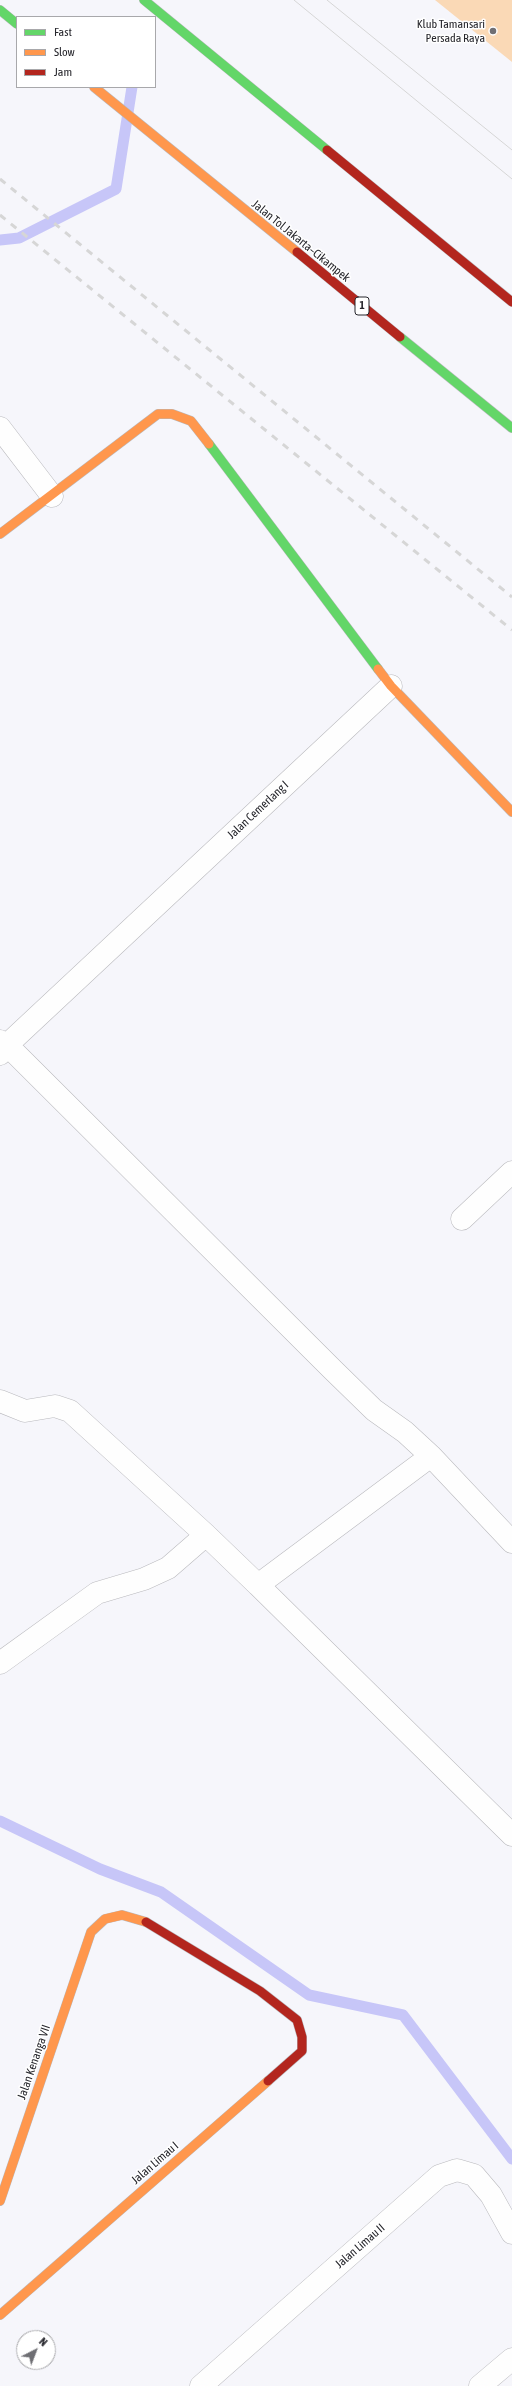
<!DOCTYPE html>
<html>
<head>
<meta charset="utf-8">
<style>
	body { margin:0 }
	#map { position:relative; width:512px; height:2386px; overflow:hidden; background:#f6f6fb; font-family:"Asap Condensed",sans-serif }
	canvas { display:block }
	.legend { position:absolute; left:16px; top:16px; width:140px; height:72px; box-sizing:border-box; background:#fff; border:1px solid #a8a8ab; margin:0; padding:5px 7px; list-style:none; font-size:12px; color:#26262c }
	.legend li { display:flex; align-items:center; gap:8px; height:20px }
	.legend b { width:20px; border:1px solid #a8a8ab }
	.north { position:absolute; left:16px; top:2330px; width:40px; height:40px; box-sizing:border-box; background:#fff; border:1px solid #a8a8ab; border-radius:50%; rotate:42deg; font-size:11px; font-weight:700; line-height:16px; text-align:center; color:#26262c }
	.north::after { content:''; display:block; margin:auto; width:14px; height:18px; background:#6f6f74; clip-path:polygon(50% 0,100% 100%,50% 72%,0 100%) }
</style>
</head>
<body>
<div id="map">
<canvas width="512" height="2386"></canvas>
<ul class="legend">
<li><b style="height:5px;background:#63d668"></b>Fast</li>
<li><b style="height:5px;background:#ff974d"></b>Slow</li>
<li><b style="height:5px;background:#b3261e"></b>Jam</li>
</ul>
<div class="north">N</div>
</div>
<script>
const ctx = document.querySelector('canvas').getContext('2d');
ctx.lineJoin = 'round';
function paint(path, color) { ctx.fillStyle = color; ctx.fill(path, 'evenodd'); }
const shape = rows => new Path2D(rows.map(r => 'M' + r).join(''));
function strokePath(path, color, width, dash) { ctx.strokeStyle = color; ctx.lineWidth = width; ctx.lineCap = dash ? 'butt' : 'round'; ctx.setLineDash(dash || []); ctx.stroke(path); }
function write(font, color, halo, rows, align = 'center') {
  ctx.font = font + ' "Asap Condensed",sans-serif'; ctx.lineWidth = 3; ctx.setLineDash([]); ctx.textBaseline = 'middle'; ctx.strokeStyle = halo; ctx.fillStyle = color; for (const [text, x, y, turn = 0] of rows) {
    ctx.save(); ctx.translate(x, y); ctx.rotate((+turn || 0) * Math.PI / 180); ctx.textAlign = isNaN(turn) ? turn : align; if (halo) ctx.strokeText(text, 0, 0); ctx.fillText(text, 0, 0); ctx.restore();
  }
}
const green = shape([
	[435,0,512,0,512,62]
]);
const stream = shape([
	[0,240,19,238,116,189,132,87],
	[0,1821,100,1869,161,1892,309,1995,403,2015,512,2159]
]);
const street = shape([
	[0,428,52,496],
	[0,1041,7,1045,333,1370,374,1410,405,1432,431,1456,512,1542],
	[0,1054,7,1045,391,686],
	[462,1219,512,1172],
	[0,1401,25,1411,55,1406,70,1411,206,1535,258,1585,431,1456],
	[258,1585,512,1835],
	[0,1663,97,1593,144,1579,168,1568,206,1535],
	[201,2386,439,2176,457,2170,474,2175,491,2195,512,2233],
	[480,2386,512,2359]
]);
const fast = shape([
	[144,0,327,150],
	[0,10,17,24],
	[400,337,512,428],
	[209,444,378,669]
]);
const slow = shape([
	[94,87,297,252],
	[0,534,158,414,172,414,191,421,209,444],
	[378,669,391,686,512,812],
	[0,2201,91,1932,105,1919,122,1915,146,1922],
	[0,2315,268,2081]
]);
const jam = shape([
	[327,150,512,302],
	[297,252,400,337],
	[146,1922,260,1991,297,2020,302,2037,302,2051,268,2081]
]);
const tram = shape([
	[294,0,512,179],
	[327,0,512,150]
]);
const rail = shape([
	[0,179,512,597],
	[0,215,512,630]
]);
const markers = [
	[493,31,4,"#6f6f74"]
];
const shields = [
	[362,306,14]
];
const shieldNames = [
	["1",362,306]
];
const poiNames = [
	["Klub Tamansari",485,24],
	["Persada Raya",485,38]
];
const streetNames = [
	["Jalan Tol Jakarta–Cikampek",301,241,39],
	["Jalan Cemerlang I",258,810,-43],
	["Jalan Kenanga VII",34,2062,-71],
	["Jalan Limau I",155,2163,-41],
	["Jalan Limau II",360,2246,-41]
];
paint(green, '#fad9b6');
strokePath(stream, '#c7c6f8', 11);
strokePath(street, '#b9b9bd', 23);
strokePath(fast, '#b9b9bd', 10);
strokePath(slow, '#b9b9bd', 10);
strokePath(jam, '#b9b9bd', 10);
strokePath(street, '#fefefe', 22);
strokePath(fast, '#63d668', 9);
strokePath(slow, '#ff974d', 9);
strokePath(jam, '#b3261e', 9);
strokePath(tram, '#d6d6d6', 1);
strokePath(rail, '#d6d6d6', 3, [7, 7]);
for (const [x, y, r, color] of markers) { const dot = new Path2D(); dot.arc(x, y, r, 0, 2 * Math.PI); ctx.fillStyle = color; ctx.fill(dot); strokePath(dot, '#fff', 1.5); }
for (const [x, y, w] of shields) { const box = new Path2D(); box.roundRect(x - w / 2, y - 9, w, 18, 3); ctx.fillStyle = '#fff'; ctx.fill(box); strokePath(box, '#26262c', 1); }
write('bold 11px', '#26262c', null, shieldNames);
write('12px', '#26262c', '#fff', poiNames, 'right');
write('12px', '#26262c', '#fff', streetNames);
</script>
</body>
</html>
